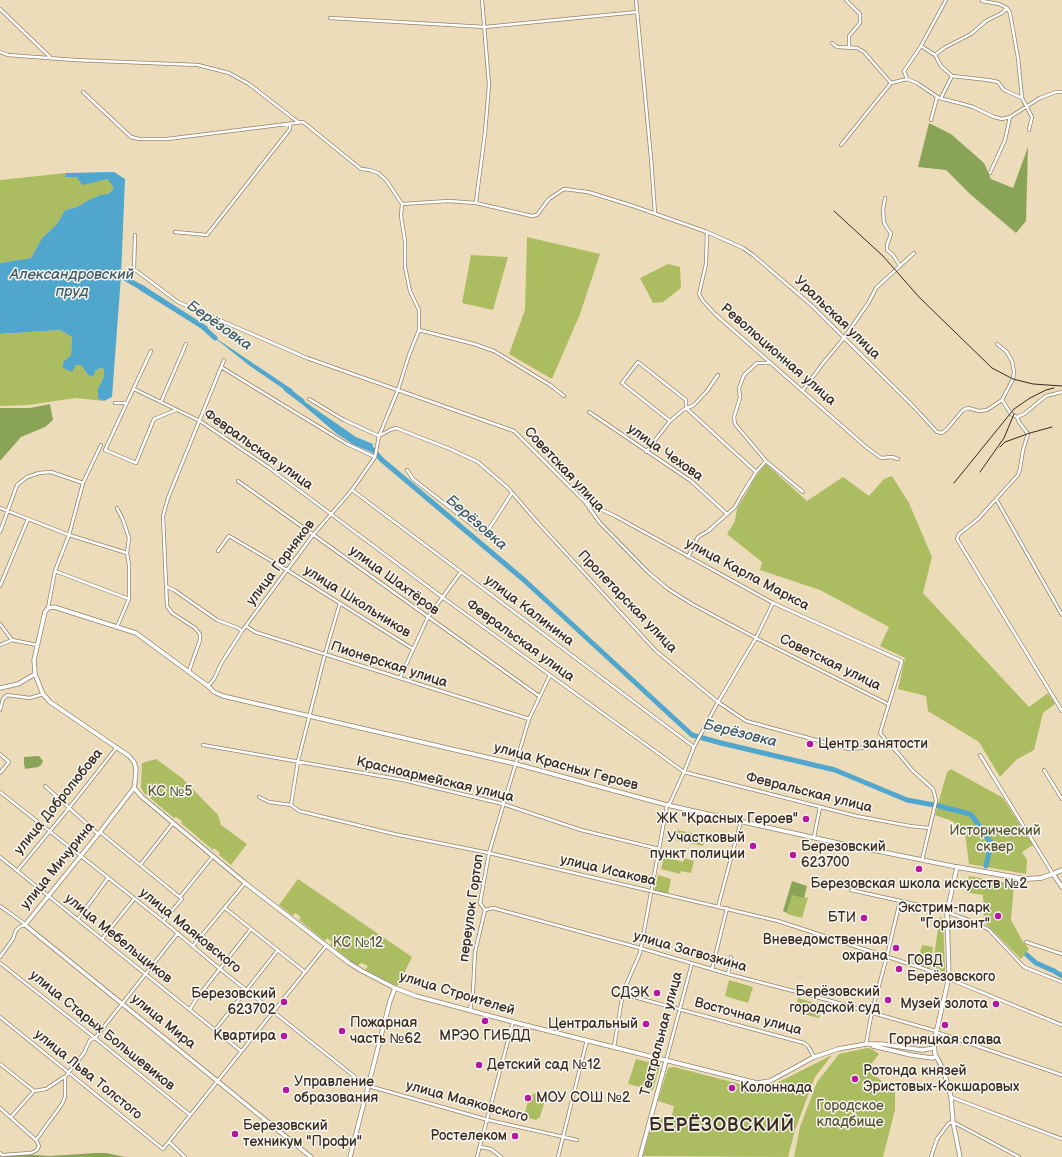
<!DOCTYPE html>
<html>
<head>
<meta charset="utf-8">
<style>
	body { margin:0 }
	canvas { display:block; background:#eddcba }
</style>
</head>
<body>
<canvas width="1062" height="1157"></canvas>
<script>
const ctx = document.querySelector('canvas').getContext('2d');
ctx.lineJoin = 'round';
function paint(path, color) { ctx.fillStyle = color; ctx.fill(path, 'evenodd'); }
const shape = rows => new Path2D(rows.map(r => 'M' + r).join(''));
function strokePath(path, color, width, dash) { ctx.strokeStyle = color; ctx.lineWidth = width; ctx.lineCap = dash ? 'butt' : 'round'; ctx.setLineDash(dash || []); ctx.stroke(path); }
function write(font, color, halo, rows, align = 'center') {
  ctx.font = font + ' "Balsamiq Sans",sans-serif'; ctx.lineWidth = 3; ctx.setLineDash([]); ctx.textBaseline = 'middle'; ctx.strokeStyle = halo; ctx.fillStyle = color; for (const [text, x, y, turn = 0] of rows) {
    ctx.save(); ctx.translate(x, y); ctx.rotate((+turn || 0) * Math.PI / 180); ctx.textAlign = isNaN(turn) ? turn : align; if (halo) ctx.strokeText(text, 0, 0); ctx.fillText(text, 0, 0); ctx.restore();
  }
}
const green = shape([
	[66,173,65,177,77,177,98,181,109,179,114,188,108,194,100,195,87,201,77,207,65,210,57,224,42,238,31,258,0,263,0,180],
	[527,237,600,254,580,314,552,379,509,354,525,310],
	[471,255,508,257,493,310,462,303],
	[668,264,680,267,681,288,663,302,653,303,640,278],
	[60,330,72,337,71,355,63,362,76,365,81,365,88,375,93,377,96,370,101,368,104,369,104,376,98,389,98,399,104,401,75,398,29,405,0,406,0,334],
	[766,464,807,501,843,477,869,496,884,479,892,476,909,503,932,557,923,593,1029,707,1048,693,1055,704,1043,713,1034,750,1016,760,1000,777,979,742,928,711,926,696,898,689,905,658,880,646,889,627,820,590,760,570,762,562,727,534,735,521,737,509,756,476],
	[156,759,182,778,218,815,221,825,247,844,231,865,219,855,220,853,214,848,213,850,181,823,182,821,176,817,174,818,144,793,141,788,142,763],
	[951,769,1003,798,1033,845,1022,852,1027,860,1026,874,969,864,965,833,952,821,935,815,947,772],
	[677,830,705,836,703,846,675,840],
	[664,857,683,862,684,858,694,861,691,873,681,871,680,874,661,869],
	[658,875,671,879,668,894,654,891],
	[969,876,1014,884,1011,920,1022,940,1029,949,1021,959,984,922,983,895,965,892],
	[298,879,412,957,399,984,397,986,365,970,368,966,361,963,357,966,330,945,332,942,327,938,325,941,299,920,301,917,295,913,293,916,279,905],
	[792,894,808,898,802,918,787,914],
	[940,917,943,918,945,972,932,968],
	[922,945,933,947,930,968,917,964],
	[729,980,753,987,748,1003,725,996],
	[798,998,822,1005,819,1018,795,1012],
	[867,1048,872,1049,879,1054,867,1070,895,1091,895,1110,883,1157,794,1157,800,1127,817,1082,839,1054],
	[832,1055,815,1077,795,1130,788,1157,643,1156,654,1116,671,1120,674,1106,658,1101,668,1068,674,1067,763,1090],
	[636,1059,660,1065,653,1090,628,1084],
	[535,1093,542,1095,545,1100,540,1117,536,1120,528,1118,525,1113,529,1097]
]);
const forest = shape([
	[929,123,951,134,984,163,991,179,1013,188,1028,147,1026,221,1016,233,970,194,946,170,918,167],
	[50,404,53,420,45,427,21,437,0,461,0,408,30,408],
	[39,756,43,761,41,765,38,767,25,769,24,764,24,757],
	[792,881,807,886,804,898,792,895,787,913,783,911],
	[96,1153,106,1153,125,1157,0,1157,21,1154,50,1156]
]);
const water = shape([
	[114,172,125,179,121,276,112,397,104,401,98,399,98,389,104,376,104,369,101,368,96,370,93,377,88,375,81,365,76,365,72,372,63,368,63,362,71,355,72,337,60,330,0,334,0,263,31,258,42,238,57,224,65,210,77,207,87,201,100,195,108,194,114,188,108,179,82,185,77,177,65,177,66,173],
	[141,284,208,327,205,331,138,289],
	[211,335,293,390,291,394,250,366],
	[298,397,356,437,373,444,371,452,354,445,337,434,296,399]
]);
const river = shape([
	[116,277,121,276,144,289],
	[202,326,215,338],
	[286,389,302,401],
	[367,447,372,449,382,460,524,580,692,735,721,743,835,770,907,800,934,805],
	[935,805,970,814,973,817,991,843,986,866],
	[1027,955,1036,963,1054,971,1062,976]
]);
const street = shape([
	[636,0,651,158,655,213],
	[846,0,860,14,860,23,849,36,849,47],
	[946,0,921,46,904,71,907,79,917,83,939,98,959,103,973,107,994,117,1002,119,1010,117,1040,98,1056,92,1062,92],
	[982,0,982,1,999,4,1007,8,1010,13,1018,58,1022,98,1032,117,1029,130],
	[0,9,50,57],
	[330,18,485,27,637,12],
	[832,43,837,47,857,48,864,52,891,83],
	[921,46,935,55,941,66,952,76,988,80,998,82,1004,90,1022,98],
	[0,52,8,55,75,60,198,65,229,73,249,84,298,122],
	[935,55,944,48,971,34,986,21,1002,13,1007,8],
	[83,92,131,137,139,139,167,139,303,122,361,169,370,170,378,173,386,180,402,204,401,216,405,241,405,267,410,291,419,310,419,330,409,355,398,390,379,436,375,457,352,490,313,535,242,631,222,662,214,679,208,686],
	[941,98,952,76],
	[931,120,937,97],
	[841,145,891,83,907,79],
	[990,173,1005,140,1010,117],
	[885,198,883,210,884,223,891,234,887,245,887,250,893,255,900,266],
	[476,202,485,133,489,85,482,0],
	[402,204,449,201,476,203,532,216,537,215,549,199,564,189,588,192,633,206,707,232,743,248,753,255,810,304,914,407,937,432,942,433,947,429,963,410,968,408,979,411,987,410,1002,400,1013,379,1014,372,1012,361,1006,351,997,344],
	[175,232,207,235,290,129,290,124],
	[707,232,706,264,699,294,703,301,715,314,866,447,881,458,892,457,898,459],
	[135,235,134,269,178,302,307,358,514,431,585,502,600,523,648,572,668,589,692,604,756,638,888,704],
	[419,330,474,344,494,351,550,385,564,396],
	[151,351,105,450,136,463,154,419,176,410],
	[771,363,757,363,744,375,739,388,740,398,734,417,735,424,766,461,803,492],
	[221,367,347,444,375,457],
	[134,389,200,421,268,467,442,597,684,772,856,816,910,826,929,828],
	[803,390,824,362,844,338,869,302,876,288,914,253],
	[309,399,344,420,379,436,390,430,396,428,450,449,478,462,508,488,540,525,656,651,718,702,746,721,849,749,861,748,875,744,888,745,892,747,899,754,912,770,933,789,935,796,936,801,922,860],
	[1002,400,1011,414,1017,417,1024,414,1046,396,1062,392],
	[161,402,186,344],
	[115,403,127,403],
	[686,408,756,472],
	[589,412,691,481,727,514],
	[1017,417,1019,422,1028,434,1023,450,1020,469,1018,475,978,519,959,534,957,539,1062,711],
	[670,421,622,383,638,362,686,400,686,408],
	[646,452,670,421,683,410,694,405,707,391,718,375],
	[407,470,413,479,485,535,512,493],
	[238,481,539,696],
	[352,490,694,747],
	[996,499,1062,615],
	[585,502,615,516,773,603,902,661,880,733,890,745],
	[0,508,69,535,127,553],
	[117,508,123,520,129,538,127,553,129,565,129,599,117,627],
	[0,532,17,485,27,477,39,473,51,472,83,483],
	[218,551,229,536,287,570,413,649],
	[688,557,698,537,708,531,735,507,741,496,756,472,766,461],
	[55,571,129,599],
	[0,586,28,519],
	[167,587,174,590,217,620,238,628,242,631],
	[48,608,55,571,69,535,83,483,101,445],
	[0,624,12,640],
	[246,626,255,632,529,719],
	[0,645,12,640,37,645],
	[189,671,200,640,200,634,195,628,172,613,167,606,163,516,168,498,224,360],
	[400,678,428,617,461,572],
	[0,710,3,699,7,695,30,698,43,694],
	[203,745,403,780,503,804,581,830,659,849],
	[0,754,9,762,0,773],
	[980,755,1053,874],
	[1044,770,1062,799],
	[45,786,98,834],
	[0,792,163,921,220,969,365,1085,488,1120,577,1140],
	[259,797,269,802,291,805,299,811,394,834,489,853,778,921,949,977],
	[291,805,298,761,325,654,340,603],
	[100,832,182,899,163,921],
	[814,837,820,807],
	[0,857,241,1051],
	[141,864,173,823],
	[17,871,69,808,117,747],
	[851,890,941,910,979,924,989,930,1024,967,1062,982],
	[180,897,213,856],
	[0,906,25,924],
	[718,907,741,821],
	[225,908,305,972],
	[485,910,493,908,640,948,728,974,824,999,936,1031],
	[78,919,108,878],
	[102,939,134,899],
	[1026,942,1062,954],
	[193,946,245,883],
	[0,957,13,939,16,930,21,926,25,925],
	[0,963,95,1038,190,1115],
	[712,969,727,908],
	[728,974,731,957],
	[949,979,1062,1025],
	[623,994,804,1043,808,1046,814,1057],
	[190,1009,197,998,251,929],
	[470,1011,473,991,475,952,485,910,480,903,489,853,529,719,550,675],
	[0,1017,163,1149,326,946],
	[215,1030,278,950],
	[936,1032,1062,1075],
	[866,1044,872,1011,887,956,900,901],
	[614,1047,623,992,640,953,667,805,670,803,684,772,694,747,718,702,756,638,773,603],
	[666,1061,692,963],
	[0,1064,34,1091],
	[951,1097,1062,1139],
	[0,1108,36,1140,39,1146,37,1150,31,1153,2,1155,0,1153],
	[11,1117,34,1091,46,1089,64,1077],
	[36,1140,62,1104,65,1097,65,1077,84,1053,90,1040,95,1038,178,933],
	[169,1142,185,1157],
	[480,1147,491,1149,501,1157],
	[477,1157,513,1022],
	[558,1157,587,1040],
	[931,1157,937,1139,949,1123,953,1122,1019,1157]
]);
const secondary = shape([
	[0,688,18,684,35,674],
	[134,788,142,797,245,883,349,963,362,971,395,988,416,996,513,1022,757,1083,770,1081,814,1057,838,1049,866,1044,882,1044,922,1050,934,1048],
	[1053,874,1062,887],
	[873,1046,911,1055,932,1058,936,1057],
	[311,1157,25,925,100,832,134,788,135,782,136,768,134,762,129,756,50,702,43,694,35,674,34,660,45,612,48,608,54,607,136,633,208,686,214,692,223,696,516,764,667,805,838,843,957,867,947,912,949,977,934,1042,935,1054,944,1071,951,1097,953,1122,960,1157],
	[350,1157,390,1001,395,988],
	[640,1157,666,1061]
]);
const primary = shape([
	[957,867,1025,879,1041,878,1053,874,1062,870]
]);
const rail = shape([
	[834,211,883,256,919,297,992,368,1013,379,1033,384,1062,386],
	[1000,447,1005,442,1030,433,1052,427],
	[980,472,1004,438,1014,414],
	[954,483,1014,409,1030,398,1046,390,1054,388]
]);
const markers = [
	[810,744,4,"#b5179e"],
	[806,819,4,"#b5179e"],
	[753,846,4,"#b5179e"],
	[793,855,4,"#b5179e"],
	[919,869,4,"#b5179e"],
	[998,916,4,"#b5179e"],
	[864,918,4,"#b5179e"],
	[896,948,4,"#b5179e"],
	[899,969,4,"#b5179e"],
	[657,993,4,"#b5179e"],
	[888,1000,4,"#b5179e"],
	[284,1002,4,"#b5179e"],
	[996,1004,4,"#b5179e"],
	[485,1021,4,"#b5179e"],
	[646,1024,4,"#b5179e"],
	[945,1025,4,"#b5179e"],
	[342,1031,4,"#b5179e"],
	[284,1036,4,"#b5179e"],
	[479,1065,4,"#b5179e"],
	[855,1079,4,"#b5179e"],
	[732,1088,4,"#b5179e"],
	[286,1090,4,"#b5179e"],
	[528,1098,4,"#b5179e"],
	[235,1134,4,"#b5179e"],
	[515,1136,4,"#b5179e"]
];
const streetNames = [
	["Уральская улица",837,318,44],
	["Революционная улица",778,355,41],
	["Февральская улица",258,450,35],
	["улица Чехова",665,453,35],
	["Советская улица",564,470,47],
	["улица Горняков",281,563,-53],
	["улица Карла Маркса",747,575,28],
	["улица Шахтёров",394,581,36],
	["улица Школьников",357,602,32],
	["Пролетарская улица",627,602,46],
	["улица Калинина",529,611,37],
	["Февральская улица",520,641,36],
	["Советская улица",830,663,26],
	["Пионерская улица",389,665,18],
	["улица Красных Героев",566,767,15],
	["Красноармейская улица",435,780,13],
	["Февральская улица",809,793,14],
	["улица Добролюбова",59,802,-51],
	["улица Мичурина",58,866,-51],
	["улица Исакова",608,871,13],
	["переулок Гортоп",472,908,-82],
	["улица Маяковского",190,931,39],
	["улица Мебельщиков",118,939,39],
	["улица Загвозкина",690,952,16],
	["улица Строителей",457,994,17],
	["Восточная улица",748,1017,15],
	["улица Мира",163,1022,39],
	["улица Старых Большевиков",102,1031,39],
	["Театральная улица",662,1034,-75],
	["улица Льва Толстого",88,1075,39],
	["улица Маяковского",467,1102,15]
];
const poiNames = [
	["Центр занятости",818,744,"left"],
	["ЖК \"Красных Героев\"",798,819],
	["Участковый",745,838],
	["пункт полиции",745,854],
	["Березовский",801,847,"left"],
	["623700",801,863,"left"],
	["Березовская школа искусств №2",919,884,"center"],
	["Экстрим-парк",990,908],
	["\"Горизонт\"",990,924],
	["БТИ",856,918],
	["Вневедомственная",888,940],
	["охрана",888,956],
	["ГОВД",907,961,"left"],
	["Берёзовского",907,977,"left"],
	["Берёзовский",880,992],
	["городской суд",880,1008],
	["СДЭК",649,993],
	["Березовский",276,994],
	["623702",276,1010],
	["Музей золота",988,1004],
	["Пожарная",350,1023,"left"],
	["часть №62",350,1039,"left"],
	["Центральный",638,1024],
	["Квартира",276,1036],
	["МРЭО ГИБДД",485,1036,"center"],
	["Горняцкая слава",945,1040,"center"],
	["Детский сад №12",487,1065,"left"],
	["Ротонда князей",863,1071,"left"],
	["Эристовых-Кокшаровых",863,1087,"left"],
	["Управление",294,1082,"left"],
	["образования",294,1098,"left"],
	["Колоннада",740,1088,"left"],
	["МОУ СОШ №2",536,1098,"left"],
	["Березовский",243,1126,"left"],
	["техникум \"Профи\"",243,1142,"left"],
	["Ростелеком",507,1136]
];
const parkNames = [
	["КС №5",170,792],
	["Исторический",995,831],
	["сквер",995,847],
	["КС №12",358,943],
	["Городское",850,1106],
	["кладбище",850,1122]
];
const waterNames = [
	["Александровский",72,275],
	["пруд",72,292],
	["Берёзовка",219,326,35],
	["Берёзовка",476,523,41],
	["Берёзовка",740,734,14]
];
const districtNames = [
	["БЕРЁЗОВСКИЙ",722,1126]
];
paint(green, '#acbc60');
paint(forest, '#89a456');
paint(water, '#51a6cd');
strokePath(river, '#51a6cd', 5);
strokePath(street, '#94836c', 4);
strokePath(secondary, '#94836c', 5);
strokePath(primary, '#94836c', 5.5);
strokePath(street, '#fff', 2.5);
strokePath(secondary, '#fff', 3.5);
strokePath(primary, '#fff', 4);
strokePath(rail, '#3b2a1e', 1);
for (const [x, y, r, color] of markers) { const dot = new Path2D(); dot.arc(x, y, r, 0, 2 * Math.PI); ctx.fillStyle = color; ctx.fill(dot); strokePath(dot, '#f6f6f2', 1.5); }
write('14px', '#3b2a1e', '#f6f6f2', streetNames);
write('14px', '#3b2a1e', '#f6f6f2', poiNames, 'right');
write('14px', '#5d5632', '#f6f6f2', parkNames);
write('italic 15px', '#445c64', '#f6f6f2', waterNames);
ctx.letterSpacing = '1px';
write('bold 18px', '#3b2a1e', '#f6f6f2', districtNames);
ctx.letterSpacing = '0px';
</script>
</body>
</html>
